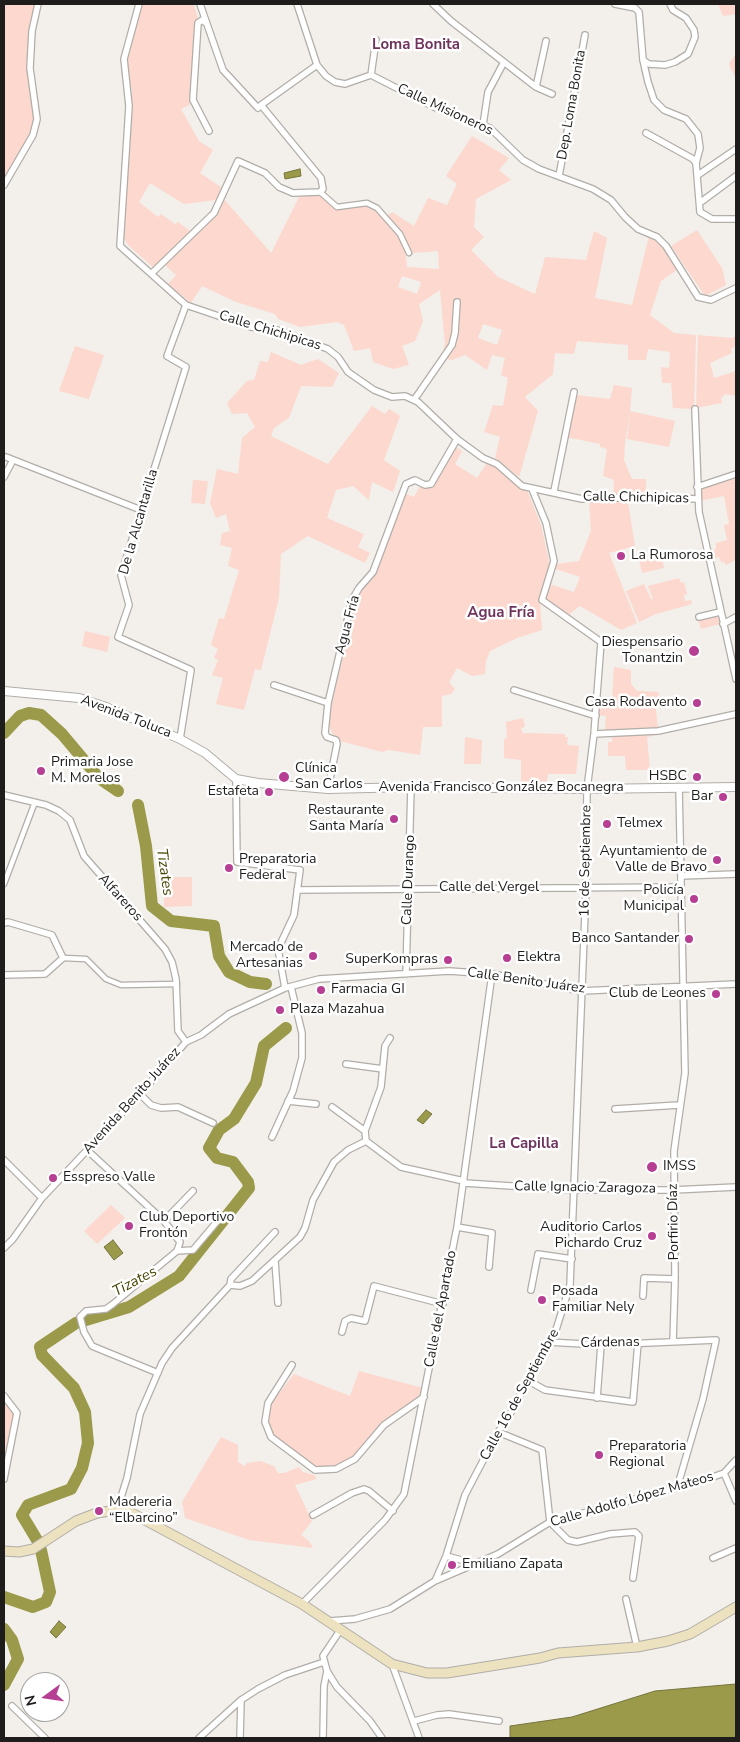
<!DOCTYPE html>
<html>
<head>
<meta charset="utf-8">
<style>
	body { margin:0 }
	#map { position:relative; width:740px; height:1742px; overflow:hidden; background:#f3efea; font-family:"Nunito Sans",sans-serif }
	canvas { display:block }
	.frame { position:absolute; inset:0; border:5px solid #1f1d1b; pointer-events:none }
	.north { position:absolute; left:20px; top:1672px; width:50px; height:50px; box-sizing:border-box; background:#fff; border:1px solid #a5a5a4; border-radius:50%; rotate:256deg; font-size:14px; font-weight:700; line-height:20px; text-align:center; color:#1f1d1b }
	.north::after { content:''; display:block; margin:auto; width:18px; height:22px; background:#b63f94; clip-path:polygon(50% 0,100% 100%,50% 72%,0 100%) }
</style>
</head>
<body>
<div id="map">
<canvas width="740" height="1742"></canvas>
<div class="frame"></div>
<div class="north">N</div>
</div>
<script>
const ctx = document.querySelector('canvas').getContext('2d');
ctx.lineJoin = 'round';
function paint(path, color) { ctx.fillStyle = color; ctx.fill(path, 'evenodd'); }
const shape = rows => new Path2D(rows.map(r => 'M' + r).join(''));
function strokePath(path, color, width, dash) { ctx.strokeStyle = color; ctx.lineWidth = width; ctx.lineCap = dash ? 'butt' : 'round'; ctx.setLineDash(dash || []); ctx.stroke(path); }
function write(font, color, halo, rows, align = 'center') {
  ctx.font = font + ' "Nunito Sans",sans-serif'; ctx.lineWidth = 5; ctx.setLineDash([]); ctx.textBaseline = 'middle'; ctx.strokeStyle = halo; ctx.fillStyle = color; for (const [text, x, y, turn = 0] of rows) {
    ctx.save(); ctx.translate(x, y); ctx.rotate((+turn || 0) * Math.PI / 180); ctx.textAlign = isNaN(turn) ? turn : align; if (halo) ctx.strokeText(text, 0, 0); ctx.fillText(text, 0, 0); ctx.restore();
  }
}
const green = shape([
	[4,4,36,4,30,31,28,68,34,119,31,134,4,181],
	[141,4,194,4,199,24,195,102,181,109,199,141,213,150,200,173,221,187,216,200,184,204,150,183,139,202,158,217,161,214,175,224,178,222,191,232,154,268,128,245,123,236,132,91,126,59],
	[718,4,736,4,736,14,723,16],
	[736,53,736,79,729,64],
	[472,136,509,158,499,170,511,180,476,199,474,227,484,237,471,250,498,277,535,294,545,257,586,260,594,231,607,238,595,298,632,305,649,236,664,247,677,270,661,281,650,315,674,333,696,335,694,409,673,408,671,383,662,383,661,367,669,368,670,352,648,349,646,360,628,360,628,345,577,341,574,354,555,353,553,374,525,397,538,411,519,477,495,458,500,437,484,432,493,405,503,406,508,378,501,375,505,358,492,355,487,370,465,355,452,360,441,358,445,344,440,290,419,304,423,321,415,341,402,346,409,365,393,369,373,362,370,348,354,351,344,325,337,322,300,327,278,319,275,314,236,302,202,286,191,303,168,284,176,275,164,264,215,213,222,197,271,253,299,197,319,194,336,208,367,204,378,212,399,234,405,248,407,267,439,269,438,251,413,253,401,233,386,217,392,212,414,226,428,198,447,205,457,184,446,176],
	[402,276,421,282,417,294,398,287],
	[483,324,502,330,497,345,478,338],
	[697,230,722,268,726,285,705,296,671,246],
	[698,335,732,338,736,336,736,347,731,348,732,353,710,363,714,378,736,371,736,396,725,394,721,398,722,403,696,408],
	[75,346,104,355,89,399,59,391],
	[271,352,301,365,318,359,339,373,332,387,301,386,289,418,274,428,271,436,328,464,372,406,385,414,389,409,400,416,384,460,400,471,393,492,372,482,369,500,353,486,336,490,327,518,364,534,358,547,370,553,365,563,308,536,281,554,279,598,261,670,255,669,244,710,216,704,223,678,212,675,218,660,214,658,218,649,211,645,219,618,224,619,239,570,228,566,232,548,220,545,222,533,230,531,226,514,216,518,210,503,217,469,238,474,242,438,255,427,247,413,232,414,227,403,247,381,254,380,260,361,268,362],
	[614,385,632,388,630,411,675,421,669,447,627,439,630,413,625,443,624,460,632,479,646,479,646,494,627,496,635,546,609,553,637,623,621,630,580,606,567,616,544,600,549,584,574,592,580,577,556,569,557,564,579,561,591,531,589,501,613,501,614,480,603,476,607,449,600,447,600,444,566,437,576,395,610,399],
	[456,447,462,451,455,464,477,478,487,463,494,466,519,488,527,490,541,525,550,566,540,603,542,630,517,638,490,651,486,661,485,674,472,676,457,668,449,682,455,689,451,694,442,696,442,727,423,727,420,755,389,750,382,752,340,741,332,733,329,724,332,704,356,601,365,585,374,577,406,494,414,497,420,486,426,488,434,485],
	[736,478,736,560,726,565,724,562,721,562,719,557,714,558,713,552,716,548,716,543,727,540,724,525,729,524,724,496,700,501,700,488],
	[193,480,208,481,205,504,191,503],
	[661,554,664,568,642,573,639,560],
	[679,578,681,583,684,582,687,594,684,595,685,601,691,600,692,604,656,614,639,622,626,591,644,584,651,599,653,599,648,586],
	[718,615,720,624,701,629,698,619],
	[85,631,110,637,107,652,82,646],
	[614,667,631,670,631,684,637,691,659,692,656,710,658,729,605,730,606,716,598,715,598,699,612,700],
	[523,718,525,727,521,728,523,733,565,734,565,737,568,737,567,745,579,746,576,774,548,774,546,786,521,785,521,760,504,758,504,739,507,738,506,722],
	[655,730,656,735,647,737,650,770,626,770,625,756,608,756,608,742,612,742,612,732],
	[465,737,482,740,481,764,464,764],
	[164,877,192,877,192,906,164,907],
	[111,1205,125,1218,97,1244,84,1231],
	[359,1371,423,1388,419,1398,383,1424,354,1457,334,1466,319,1469,310,1466,272,1436,267,1421,268,1411,273,1401,294,1374,350,1396],
	[4,1400,14,1412,4,1466],
	[221,1437,238,1445,238,1462,244,1466,247,1463,260,1461,274,1466,278,1473,284,1473,299,1467,303,1472,314,1475,317,1479,295,1485,312,1521,301,1535,309,1541,313,1548,249,1540,185,1518,182,1502]
]);
const water = shape([
	[300,169,301,176,285,179,284,173,300,169],
	[426,1110,432,1114,423,1124,417,1120,426,1110],
	[113,1240,123,1253,114,1260,104,1247,113,1240],
	[59,1621,66,1627,56,1638,50,1632,59,1621],
	[736,1684,736,1738,510,1738,510,1726,572,1717,655,1691,736,1684]
]);
const river = shape([
	[4,733,20,716,29,713,41,715,62,734,99,778,118,791],
	[138,805,146,846,152,906,171,921,214,926,219,956,229,972,250,982,266,984],
	[37,1540,22,1515,28,1505,71,1489,82,1468,88,1443,85,1412,74,1388,42,1355,40,1347,76,1323,129,1307,179,1276,249,1188,248,1182,233,1162,217,1158,209,1148,219,1130,234,1119,256,1083,264,1046,286,1028],
	[4,1597,33,1607,46,1602,50,1592,41,1550],
	[4,1629,12,1640,18,1659,4,1685]
]);
const pedestrian = shape([
	[320,192,337,207,367,203,377,208,400,234,409,253],
	[4,884,35,802],
	[63,958,86,959,106,979,121,985,177,984]
]);
const minor = shape([
	[139,4,124,59,129,106,120,246,186,305,251,327,277,330,328,349,338,357,348,372,374,390,392,397,405,396,418,402,457,439,483,458,497,464,522,486,582,499,650,497,697,499],
	[297,4,317,65,326,76,335,82,345,84,371,75,436,108,490,128,523,160,539,169,593,189,611,200,625,217,638,229,657,237,666,246,698,297,711,300,736,288],
	[433,4,451,21,536,87,552,94],
	[615,4,635,8,639,12,643,60,648,82,654,100,664,110,686,119,698,134,700,148,696,163,700,212,712,219,736,219],
	[206,23,202,20,198,23,193,100,209,131],
	[643,60,649,64,665,65,675,62,688,54,695,37,694,30,686,18,673,10,670,4],
	[371,75,376,40],
	[536,87,546,41],
	[261,105,317,65],
	[483,125,488,92,504,62],
	[646,133,693,159,696,163],
	[698,175,736,149],
	[559,176,585,35],
	[4,185,33,135,37,119,30,68,32,31,38,4],
	[701,202,736,176],
	[152,273,214,213,238,161,265,173,279,187,293,193,320,192,323,189,321,178,261,105,258,108,223,70,200,4],
	[414,400,452,345,455,333,457,302],
	[695,409,699,512,736,679],
	[6,457,141,510],
	[4,477,13,460],
	[697,487,736,474],
	[554,491,574,392],
	[699,617,720,612],
	[723,624,736,617],
	[274,685,328,703],
	[514,690,596,716],
	[594,734,658,731,736,714],
	[180,739,191,670,118,637,129,605,121,575,186,367,167,356,186,305],
	[236,779,237,862,300,870,294,915,278,949,285,988],
	[328,789,337,744,336,740,327,737,325,733,328,703,352,600,359,588,373,572,406,484,415,480,425,485,431,484,457,439],
	[4,795,46,805,59,811,70,820,84,856,165,949,172,962,176,979,178,1031,186,1042],
	[681,876,736,874],
	[297,890,681,887],
	[4,923,8,922,52,935,63,958,45,974,4,975],
	[406,974,411,787],
	[346,1064,383,1069],
	[140,1094,151,1105,161,1108,178,1107,213,1123],
	[288,1101,316,1104],
	[332,1107,365,1131],
	[615,1109,679,1105],
	[272,1137,293,1091,302,1058,302,1033,291,987],
	[366,1141,401,1167,464,1181],
	[366,1141,365,1131,381,1087,385,1046,390,1038],
	[87,1150,164,1221,180,1242,177,1251,113,1304,106,1309,86,1311,80,1317,84,1332,92,1346,158,1373],
	[4,1160,42,1198],
	[464,1183,575,1190,673,1190,736,1187],
	[164,1221,193,1191],
	[457,1227,492,1233,489,1267],
	[4,1248,13,1239,42,1198,140,1094,186,1042,201,1035,229,1014,285,988,319,979,449,971,492,974,581,991,736,984],
	[177,1251,193,1250,220,1218],
	[275,1261,278,1303],
	[230,1285,231,1279,275,1232],
	[531,1290,538,1254,572,1259],
	[643,1296,644,1278,675,1279],
	[342,1332,345,1321,351,1318,365,1321,374,1286,443,1304],
	[548,1342,601,1345,716,1340,703,1399,677,1488],
	[673,1342,675,1279,674,1151,685,1073,679,787],
	[292,1365,268,1403,265,1422,271,1437,315,1470,336,1469,355,1459,384,1425,424,1397],
	[527,1380,545,1390,633,1402,638,1343],
	[4,1396,17,1413,4,1479],
	[597,1398,601,1345],
	[498,1432,542,1450,550,1522,568,1540,577,1542,610,1534,635,1532,639,1536,633,1578],
	[724,1473,736,1501],
	[117,1510,127,1478,140,1414,162,1363,172,1348,230,1285,240,1286,252,1281,300,1237,305,1228,313,1200,334,1162,348,1150,366,1141],
	[313,1515,352,1493,364,1489,369,1491,393,1511],
	[446,1556,473,1563],
	[713,1558,736,1548],
	[435,1581,446,1556,465,1495,498,1432,508,1418,548,1342,555,1333,570,1285,586,888,587,789,594,734,601,642,542,600,554,561,546,523,532,489],
	[626,1599,637,1647],
	[302,1604,385,1520,404,1494,457,1227,492,974],
	[330,1621,355,1619,390,1609,435,1581,498,1554,550,1522,702,1481,724,1473,736,1460],
	[392,1664,419,1738],
	[327,1671,337,1687,370,1721,382,1738],
	[12,1706,45,1738],
	[414,1721,437,1715,449,1714,499,1721],
	[199,1738,241,1700,258,1689,285,1675,324,1662],
	[240,1738,241,1700],
	[323,1738,324,1686,327,1671,323,1656,341,1629]
]);
const tertiary = shape([
	[4,691,79,698,106,707,180,739,205,753,236,779,258,783,328,789,411,787,587,789,736,787]
]);
const secondary = shape([
	[4,1551,19,1552,33,1549,76,1521,97,1513,117,1510,128,1511,302,1604,392,1664,427,1673,447,1673,540,1658,558,1653,637,1647,668,1641,690,1634,736,1607]
]);
const markers = [
	[621,556,5,"#b63f94"],
	[694,651,6,"#b63f94"],
	[697,703,5,"#b63f94"],
	[41,771,5,"#b63f94"],
	[284,777,6,"#b63f94"],
	[697,777,5,"#b63f94"],
	[269,792,5,"#b63f94"],
	[723,797,5,"#b63f94"],
	[394,819,5,"#b63f94"],
	[607,824,5,"#b63f94"],
	[717,860,5,"#b63f94"],
	[229,868,5,"#b63f94"],
	[694,899,5,"#b63f94"],
	[689,939,5,"#b63f94"],
	[313,956,5,"#b63f94"],
	[507,958,5,"#b63f94"],
	[448,960,5,"#b63f94"],
	[321,990,5,"#b63f94"],
	[716,994,5,"#b63f94"],
	[280,1010,5,"#b63f94"],
	[652,1167,6,"#b63f94"],
	[53,1178,5,"#b63f94"],
	[129,1226,5,"#b63f94"],
	[652,1236,5,"#b63f94"],
	[542,1300,5,"#b63f94"],
	[599,1455,5,"#b63f94"],
	[99,1511,5,"#b63f94"],
	[452,1565,5,"#b63f94"]
];
const streetNames = [
	["Dep. Loma Bonita",572,105,-80],
	["Calle Misioneros",445,110,25],
	["Calle Chichipicas",270,331,17],
	["Calle Chichipicas",636,498,1],
	["De la Alcantarilla",139,522,-74],
	["Agua Fría",348,625,-75],
	["Avenida Toluca",126,717,21],
	["Avenida Francisco González Bocanegra",501,788],
	["16 de Septiembre",586,861,-89],
	["Calle Durango",409,880,-88],
	["Calle del Vergel",489,888],
	["Alfareros",120,898,48],
	["Calle Benito Juárez",526,981,8],
	["Avenida Benito Juárez",132,1101,-48],
	["Calle Ignacio Zaragoza",585,1188,1],
	["Porfirio Díaz",674,1222,-91],
	["Calle del Apartado",441,1309,-79],
	["Cárdenas",610,1343,-1],
	["Calle 16 de Septiembre",520,1395,-61],
	["Calle Adolfo López Mateos",632,1500,-16]
];
const poiNames = [
	["La Rumorosa",631,556],
	["Diespensario",683,643,"right"],
	["Tonantzin",683,659,"right"],
	["Casa Rodavento",687,703,"right"],
	["Primaria Jose",51,763],
	["M. Morelos",51,779],
	["Clínica",295,769],
	["San Carlos",295,785],
	["HSBC",687,777,"right"],
	["Estafeta",259,792,"right"],
	["Bar",713,797,"right"],
	["Restaurante",384,811,"right"],
	["Santa María",384,827,"right"],
	["Telmex",617,824],
	["Ayuntamiento de",707,852,"right"],
	["Valle de Bravo",707,868,"right"],
	["Preparatoria",239,860],
	["Federal",239,876],
	["Policía",684,891,"right"],
	["Municipal",684,907,"right"],
	["Banco Santander",679,939,"right"],
	["Mercado de",303,948,"right"],
	["Artesanias",303,964,"right"],
	["Elektra",517,958],
	["SuperKompras",438,960,"right"],
	["Farmacia GI",331,990],
	["Club de Leones",706,994,"right"],
	["Plaza Mazahua",290,1010],
	["IMSS",663,1167],
	["Esspreso Valle",63,1178],
	["Club Deportivo",139,1218],
	["Frontón",139,1234],
	["Auditorio Carlos",642,1228,"right"],
	["Pichardo Cruz",642,1244,"right"],
	["Posada",552,1292],
	["Familiar Nely",552,1308],
	["Preparatoria",609,1447],
	["Regional",609,1463],
	["Madereria",109,1503],
	["“Elbarcino”",109,1519],
	["Emiliano Zapata",462,1565]
];
const neighbourhoodNames = [
	["Loma Bonita",416,45],
	["Agua Fría",501,613],
	["La Capilla",524,1144]
];
const waterNames = [
	["Tizates",164,872,82],
	["Tizates",135,1282,-28]
];
paint(green, '#fcd8ce');
paint(water, '#9a9a4a');
strokePath(water, '#75743c', 1);
strokePath(river, '#9a9a4a', 12);
strokePath(pedestrian, '#b1ada8', 7);
strokePath(minor, '#b1ada8', 8);
strokePath(tertiary, '#b1ada8', 10);
strokePath(secondary, '#b1ada8', 11);
strokePath(pedestrian, '#fff', 4.5);
strokePath(minor, '#fff', 5.5);
strokePath(tertiary, '#fff', 8);
strokePath(secondary, '#ece2bf', 9);
for (const [x, y, r, color] of markers) { const dot = new Path2D(); dot.arc(x, y, r, 0, 2 * Math.PI); ctx.fillStyle = color; ctx.fill(dot); strokePath(dot, '#fff', 2); }
write('14px', '#1f1d1b', '#fff', streetNames);
write('14px', '#1f1d1b', '#fff', poiNames, 'left');
write('bold 15px', '#6f335c', '#fff', neighbourhoodNames);
write('italic 15px', '#464503', '#fff', waterNames);
</script>
</body>
</html>
